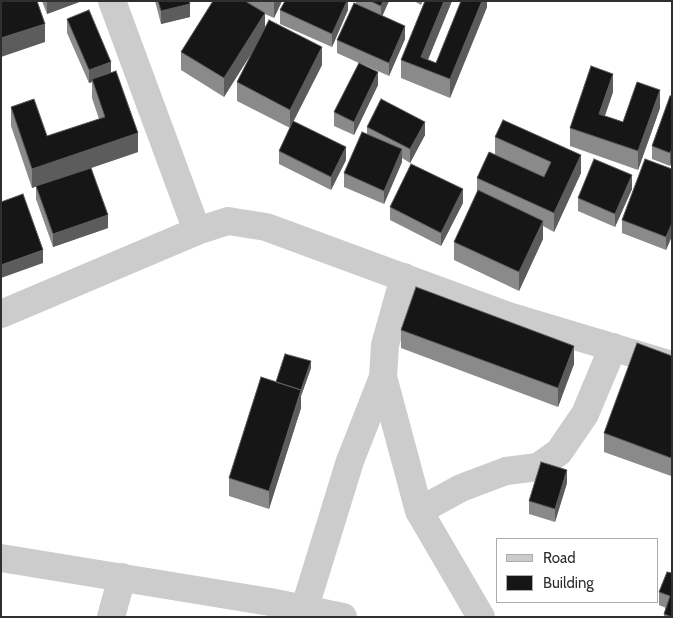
<!DOCTYPE html>
<html>
<head>
<meta charset="utf-8">
<style>
	body { margin:0 }
	#map { position:relative; width:673px; height:618px; overflow:hidden; background:#fff; font-family:Cabin,sans-serif }
	canvas { display:block }
	.frame { position:absolute; inset:0; border:2px solid #2f2f2f; pointer-events:none }
	.legend { position:absolute; left:496px; top:538px; width:162px; height:65px; box-sizing:border-box; background:#fff; border:1px solid #acacac; margin:0; padding:6px 9px; list-style:none; font-size:15px; color:#2f2f2f }
	.legend li { display:flex; align-items:center; gap:10px; height:25px }
	.legend b { width:25px; border:1px solid #acacac }
</style>
</head>
<body>
<div id="map">
<canvas width="673" height="618"></canvas>
<div class="frame"></div>
<ul class="legend">
<li><b style="height:6px;background:#ccc"></b>Road</li>
<li><b style="height:14px;background:#161616"></b>Building</li>
</ul>
</div>
<script>
const ctx = document.querySelector('canvas').getContext('2d');
ctx.lineJoin = 'round';
const shape = rows => new Path2D(rows.map(r => 'M' + r).join(''));
function strokePath(path, color, width, dash) { ctx.strokeStyle = color; ctx.lineWidth = width; ctx.lineCap = dash ? 'butt' : 'round'; ctx.setLineDash(dash || []); ctx.stroke(path); }
function paint(path, color) { ctx.fillStyle = color; ctx.fill(path, 'evenodd'); }
const minor = shape([
	[112,1,197,231],
	[383,377,419,511],
	[1,558,270,602,343,617],
	[304,610,350,461,383,377,385,345,404,277],
	[111,617,122,577],
	[481,617,419,511,461,488,506,471,538,467,559,452,585,414,613,347]
]);
const tertiary = shape([
	[1,314,197,231,228,221,266,227,508,316,672,365]
]);
const wall = shape([
	[42,1,82,1,47,14],
	[155,1,189,1,190,17,161,24],
	[213,1,282,1,274,18,265,14,265,28,322,65,290,128,237,101,237,82,254,48,224,97,181,70,181,52],
	[348,1,348,10,332,47,280,24,280,10],
	[356,1,389,1,382,16,405,39,389,76,360,63,378,85,354,135,334,126,334,112,359,63,337,53,337,40,356,5],
	[414,1,423,1,421,5],
	[425,1,452,1,428,60,436,63,487,1,487,7,450,98,401,78,401,60],
	[67,19,111,73,138,152,91,168,108,228,53,247,36,199,36,186,32,188,11,126,11,107,47,136,99,119,92,98,92,82,89,83,67,33],
	[613,92,605,116,623,122,660,108,638,170,570,146,570,128],
	[672,96,672,161,670,166,652,159,652,146],
	[367,127,425,135,410,163,402,158,402,162,384,204,344,187,344,173,367,134],
	[495,137,581,173,554,232,543,226,543,239,519,291,454,260,454,242,477,194,477,178,495,155],
	[279,151,346,160,331,190,279,164],
	[672,169,672,236,666,250,622,233,622,220],
	[632,189,615,227,578,211,578,198],
	[463,203,441,246,390,220,390,207],
	[401,330,574,364,558,407,401,348],
	[672,356,672,472,671,476,604,452,604,433],
	[311,368,301,396,301,408,269,509,229,496,229,478],
	[567,483,555,522,529,514,529,501],
	[672,573,672,617,664,617,664,614,666,608,659,605,659,592]
]);
const shadedWall = shape([
	[47,1,82,1,47,14],
	[274,1,282,1,274,18],
	[347,1,348,1,348,10,332,47,332,34],
	[383,1,389,1,381,19,381,6],
	[444,1,452,1,424,69,421,57],
	[482,1,487,1,487,7,450,98,450,79],
	[190,4,190,17,161,24,161,11],
	[265,13,265,32,224,97,224,78],
	[45,24,45,42,1,57,1,38],
	[405,26,405,39,389,76,389,63],
	[322,47,322,65,290,128,290,110],
	[111,62,111,75,92,79,92,82,89,83,89,70],
	[378,72,378,85,354,135,354,122],
	[613,74,613,92,599,132,599,114],
	[660,90,660,108,638,170,638,151],
	[425,122,425,135,410,163,410,149],
	[138,133,138,152,32,188,32,169],
	[346,147,346,160,331,190,331,177],
	[672,148,672,161,670,166,670,153],
	[402,149,402,162,384,204,384,191],
	[581,155,581,173,554,232,554,213],
	[632,175,632,189,615,227,615,214],
	[463,189,463,203,441,246,441,233],
	[108,215,108,228,53,247,53,234],
	[543,221,543,239,519,291,519,272],
	[672,223,672,236,666,250,666,237],
	[43,250,43,263,1,278,1,265],
	[574,346,574,364,558,407,558,388],
	[311,361,311,368,301,396,301,408,269,509,269,491],
	[672,454,672,472,671,476,671,458],
	[567,470,567,483,555,522,555,509]
]);
const building = shape([
	[1,1,37,1,45,24,1,38,1,1],
	[158,1,189,1,190,4,161,11,158,1],
	[213,1,245,1,265,13,224,78,181,52,213,1],
	[285,1,347,1,332,34,280,10,285,1],
	[370,1,383,1,381,6,370,1],
	[425,1,444,1,421,57,436,63,461,1,482,1,450,79,401,60,425,1],
	[354,3,405,26,389,63,337,40,354,3],
	[89,10,111,62,89,70,67,19,89,10],
	[269,20,322,47,290,110,237,82,269,20],
	[359,63,378,72,354,122,334,112,359,63],
	[591,66,613,74,599,114,623,122,637,82,660,90,638,151,570,128,591,66],
	[116,71,138,133,32,169,11,107,34,99,47,136,105,117,92,79,116,71],
	[670,96,672,96,672,148,670,153,652,146,670,96],
	[381,99,425,122,410,149,367,127,381,99],
	[503,120,581,155,554,213,477,178,489,152,544,177,551,162,495,137,503,120],
	[293,121,346,147,331,177,279,151,293,121],
	[362,132,402,149,384,191,344,173,362,132],
	[594,159,632,175,615,214,578,198,594,159],
	[645,159,672,169,672,223,666,237,622,220,645,159],
	[411,164,463,189,441,233,390,207,411,164],
	[91,168,108,215,53,234,36,186,91,168],
	[478,190,543,221,519,272,454,242,478,190],
	[23,194,43,250,1,265,1,202,23,194],
	[416,287,574,346,558,388,401,330,416,287],
	[637,343,672,356,672,454,671,458,604,433,637,343],
	[285,354,311,361,301,390,276,382,285,354],
	[261,377,301,390,269,491,229,478,261,377],
	[541,462,567,470,555,509,529,501,541,462],
	[667,572,672,573,672,617,664,614,670,596,659,592,667,572]
]);
strokePath(minor, '#ccc', 28);
strokePath(tertiary, '#ccc', 28);
paint(wall, '#8a8a8a');
paint(shadedWall, '#5c5c5c');
paint(building, '#161616');
strokePath(building, '#5c5c5c', 1);
</script>
</body>
</html>
